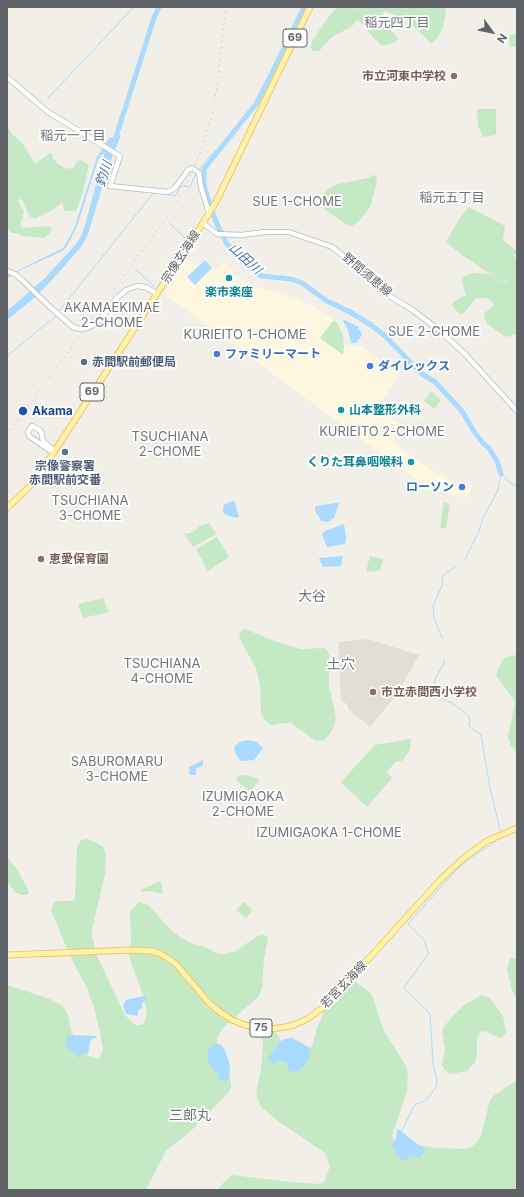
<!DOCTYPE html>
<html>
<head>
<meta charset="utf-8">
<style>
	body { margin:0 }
	#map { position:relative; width:524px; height:1197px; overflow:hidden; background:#f1efe8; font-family:Inter,sans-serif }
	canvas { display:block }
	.frame { position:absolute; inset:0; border:8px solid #5f6368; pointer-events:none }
	.north { position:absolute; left:472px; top:12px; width:40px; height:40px; -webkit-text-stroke:3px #fff; paint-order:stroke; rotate:123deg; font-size:11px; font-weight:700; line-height:16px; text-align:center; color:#5f6368 }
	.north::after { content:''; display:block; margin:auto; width:14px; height:18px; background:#5f6368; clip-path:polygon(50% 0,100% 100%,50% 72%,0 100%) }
</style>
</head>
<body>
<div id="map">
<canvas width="524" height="1197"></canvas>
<div class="frame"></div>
<div class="north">N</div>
</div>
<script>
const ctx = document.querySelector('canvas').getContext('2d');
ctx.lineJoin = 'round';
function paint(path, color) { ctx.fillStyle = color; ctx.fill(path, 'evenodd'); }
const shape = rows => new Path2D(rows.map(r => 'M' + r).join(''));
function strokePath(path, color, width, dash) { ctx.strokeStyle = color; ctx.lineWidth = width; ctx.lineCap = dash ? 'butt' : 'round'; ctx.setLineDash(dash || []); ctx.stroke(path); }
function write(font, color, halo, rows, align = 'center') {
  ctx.font = font + ' Inter,"Noto Sans JP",sans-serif'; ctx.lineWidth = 3.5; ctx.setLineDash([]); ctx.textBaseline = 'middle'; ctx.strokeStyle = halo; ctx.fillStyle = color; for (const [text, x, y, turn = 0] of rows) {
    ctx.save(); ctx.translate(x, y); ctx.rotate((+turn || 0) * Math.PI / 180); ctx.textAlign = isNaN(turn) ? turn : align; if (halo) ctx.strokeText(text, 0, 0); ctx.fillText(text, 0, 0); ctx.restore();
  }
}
const commercial = shape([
	[186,259,198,266,205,259,215,271,223,263,225,263,240,278,252,286,299,299,330,316,337,323,341,331,344,346,359,345,399,375,380,403,378,403,375,407,402,426,392,442,433,471,457,484,471,486,468,496,465,498,438,491,414,478,166,295,165,291]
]);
const education = shape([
	[368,639,419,655,397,694,370,727,348,709,348,705,341,700,338,642]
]);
const green = shape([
	[337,7,356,7,357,10,360,7,447,7,445,9,446,13,442,29,437,39,431,43,408,21,385,11,382,14,382,20,397,37,398,40,393,43,382,46,372,36,358,19,351,27,332,37,319,51,312,51,311,48,312,41,330,15],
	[517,34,517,47,510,47,508,36],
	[477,109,496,109,496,135,483,137,478,126],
	[7,126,13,135,23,144,35,164,50,153,52,154,53,158,57,163,63,167,70,169,74,167,77,161,80,160,89,165,83,192,76,211,65,211,62,203,51,211,36,218,30,217,23,202,19,198,18,200,24,212,20,226,23,228,49,226,52,229,49,234,44,238,23,236,17,233,12,233,7,229],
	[373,175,376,176,377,182,370,207,360,220,352,226,347,225,324,209,322,205,322,200,324,194,329,188,338,184,368,178],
	[469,207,505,226,503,240,517,251,514,256,515,259,517,255,517,334,506,337,486,323,484,313,490,309,494,304,488,298,476,298,464,313,460,314,452,306,453,302,466,295,462,282,463,278,467,275,474,273,489,274,505,283,510,278,505,282,498,279,462,255,446,242,459,219],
	[333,321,335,321,337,323,343,335,344,346,343,355,320,338],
	[431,391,441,400,434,409,424,401],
	[444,502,450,505,446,528,440,528],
	[209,523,216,534,193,547,184,533,188,534,193,532,200,526],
	[217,537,229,557,208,571,196,549],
	[370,556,383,559,380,571,366,572],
	[103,598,109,612,83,618,78,604],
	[245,629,277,642,301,649,324,648,328,651,329,656,329,685,336,718,333,728,330,734,324,740,317,741,313,739,291,723,282,723,273,725,269,724,263,718,261,713,260,684,256,668,242,643,239,634,242,630],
	[517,655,517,752,511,746,508,737,515,702,513,698,496,676,498,669,505,657],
	[411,739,410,750,402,761,395,762,387,772,392,778,367,807,341,782,375,745],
	[246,775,257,778,260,780,250,791,237,781,238,776],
	[86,839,90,840,102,846,104,849,106,853,105,874,92,930,92,936,97,956,125,1015,135,1025,140,1025,144,1023,147,1015,144,997,130,960,129,953,131,940,130,912,139,902,148,905,173,932,182,938,191,943,205,947,219,954,223,954,236,951,257,936,264,935,268,937,264,960,262,988,259,996,224,1027,217,1037,217,1045,230,1077,231,1087,229,1092,193,1129,166,1151,146,1190,7,1190,7,985,50,999,61,1005,65,1009,68,1015,71,1030,76,1040,85,1053,91,1057,97,1059,100,1057,103,1050,100,1032,94,1007,87,988,71,958,51,910,54,903,58,901,72,901,75,899,77,847,81,840],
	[7,857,16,868,28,889,29,893,26,895,21,895,15,892,7,882],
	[161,881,163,894,150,891,142,892,140,890],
	[244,902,253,910,246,918,236,910],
	[511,958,513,958,517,960,517,998,512,990,507,970,509,961],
	[350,980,359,984,370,993,373,997,383,1029,406,1066,408,1077,407,1092,392,1135,393,1139,397,1141,436,1148,466,1149,469,1148,475,1144,481,1136,490,1100,493,1096,517,1080,517,1190,218,1190,222,1184,232,1175,290,1182,320,1184,324,1182,330,1166,325,1153,278,1121,260,1106,256,1093,261,1070,263,1042,259,1030,261,1027,264,1026,273,1031,277,1034,282,1043,305,1056,312,1046,318,1025,329,1001,338,988,345,982],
	[482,995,489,997,503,1016,506,1032,503,1037,500,1038,485,1031,480,1032,477,1038,477,1055,475,1062,467,1071,450,1074,444,1069,442,1065,445,1050,442,1031,443,1028,451,1018,464,1005]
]);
const water = shape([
	[121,135,109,165,88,234,82,246,52,280,34,298,7,320,7,311,45,278,76,244,81,236,84,229,105,151,98,160,77,226,67,246,64,250,19,271,7,279,7,276,63,248,74,229,97,157,109,138],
	[205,260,212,268,195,285,187,277],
	[342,319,359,327,358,329,362,332,361,333,362,335,356,343,351,343,348,330],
	[234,500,239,517,236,518,224,514,223,510,224,505],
	[335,503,339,503,334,518,328,522,321,521,315,510,315,507,317,506],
	[344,524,346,537,345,544,327,547,322,534,325,531],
	[343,556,341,566,323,567,319,558],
	[248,740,257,742,263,748,254,760,241,761,235,753,234,747,240,742],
	[203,760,203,765,196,769,196,775,190,775,189,767],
	[142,996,146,997,146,1000,142,1003,142,1008,138,1011,138,1016,126,1014,123,1005,126,1000],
	[68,1035,96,1036,97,1038,91,1039,90,1042,88,1054,82,1053,80,1058,78,1057,68,1048,65,1043],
	[289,1038,292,1038,309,1047,311,1051,306,1064,298,1071,293,1072,289,1071,287,1064,284,1061,281,1061,273,1064,267,1059,282,1040],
	[215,1044,220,1044,224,1048,230,1065,229,1079,226,1081,219,1080,218,1074,208,1062,208,1051,210,1048],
	[397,1128,425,1150,420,1157,412,1156,405,1160,402,1160,397,1155,392,1145,396,1139]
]);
const stream = shape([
	[48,98,134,7],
	[199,170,208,158,228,139],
	[161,193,175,196,181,186,183,186,190,187,196,174],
	[169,223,187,240],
	[135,269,155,287],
	[59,311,154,192],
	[7,356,56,316],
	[502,474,508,481,517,487],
	[465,559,478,533,483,518,498,490,501,474],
	[442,638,434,618,433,606,442,586,443,576,446,573,455,567],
	[444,659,444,663,435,679,434,693,440,698,452,703,459,708,470,718,469,726,481,735,490,788,500,830],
	[401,1132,413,1108,416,1104,425,1101,428,1098,436,1087,437,1081,433,1063,430,1014,404,988,428,954,425,941,408,924,457,869,472,857,494,843,495,841]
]);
const river = shape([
	[304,7,269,79,256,104,204,169,204,185,211,209,218,226,227,244,252,269,261,276,291,279,302,283,327,301,350,312,371,325,385,336,422,374,435,382,462,411,473,430,483,443,489,448,497,461,501,474],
	[114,143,154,18,159,7]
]);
const secondary = shape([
	[7,77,48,112,120,156,110,186,168,192,175,188,188,170,192,168,199,173,201,187,209,213],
	[203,223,217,234,242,235,265,232,289,232,332,247,356,266,380,290,414,311,440,331,465,354,517,411],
	[7,271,15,274,22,280,50,307],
	[116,299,126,290,137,286,146,287,157,294],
	[32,426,41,431,43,441,54,451,49,450,29,436,28,432,32,426]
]);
const primary = shape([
	[7,508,30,486,52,455,203,223,217,200,310,7],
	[7,955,132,950,151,951,159,953,175,963,210,1004,220,1012,232,1020,245,1025,259,1028,270,1029,285,1027,294,1025,309,1018,322,1008,332,999,442,878,465,857,487,841,517,828]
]);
const rail = shape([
	[7,435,168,216,188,181,201,151,212,114,217,86,226,7]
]);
const secondaryBridge = shape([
	[50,307,73,327,80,329,87,328,97,323,116,299]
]);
const markers = [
	[454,76,4,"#8d6e63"],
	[229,278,4,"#0f9aa8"],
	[217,354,4,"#3f7fe0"],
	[84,362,4,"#5c6f8a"],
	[370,366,4,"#3f7fe0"],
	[341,410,4,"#0f9aa8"],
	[23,411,5,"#1a4fb4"],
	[65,452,4,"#5c6f8a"],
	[411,462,4,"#0f9aa8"],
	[462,487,4,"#3f7fe0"],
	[41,559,4,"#8d6e63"],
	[373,692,4,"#8d6e63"]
];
const shields = [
	[295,38,24],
	[92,392,24],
	[261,1028,22]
];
const shieldNames = [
	["69",295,38],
	["69",92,392],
	["75",261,1028]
];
const educationNames = [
	["市立河東中学校",446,76,"right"],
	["恵愛保育園",49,559],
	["市立赤間西小学校",381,692]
];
const streetNames = [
	["宗像玄海線",181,257,-57],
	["野間須恵線",367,275,40],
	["若宮玄海線",344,985,-46]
];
const cultureNames = [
	["楽市楽座",229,292],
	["山本整形外科",349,410,"left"],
	["くりた耳鼻咽喉科",403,462,"right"]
];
const shopNames = [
	["ファミリーマート",225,354],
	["ダイレックス",378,366],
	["ローソン",454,487,"right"]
];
const serviceNames = [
	["赤間駅前郵便局",92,362],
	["宗像警察署",65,466,"center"],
	["赤間駅前交番",65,480,"center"]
];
const transitNames = [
	["Akama",32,411]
];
const neighbourhoodNames = [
	["稲元四丁目",397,23],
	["稲元一丁目",73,136],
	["稲元五丁目",452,198],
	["SUE 1-CHOME",297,202],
	["AKAMAEKIMAE",112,308],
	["2-CHOME",112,323],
	["SUE 2-CHOME",434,332],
	["KURIEITO 1-CHOME",245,335],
	["KURIEITO 2-CHOME",382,432],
	["TSUCHIANA",170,437],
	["2-CHOME",170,452],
	["TSUCHIANA",90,501],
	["3-CHOME",90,516],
	["TSUCHIANA",162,664],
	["4-CHOME",162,679],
	["SABUROMARU",117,762],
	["3-CHOME",117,777],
	["IZUMIGAOKA",243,797],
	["2-CHOME",243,812],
	["IZUMIGAOKA 1-CHOME",329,833]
];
const waterNames = [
	["釣川",104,174,-72],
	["山田川",245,259,42]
];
const quarterNames = [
	["大谷",312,597],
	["土穴",341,665],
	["三郎丸",190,1116]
];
paint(commercial, '#fef7e0');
paint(education, '#e1ded6');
paint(green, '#c5e8c5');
paint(water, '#aadaff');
strokePath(stream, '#aadaff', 1);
strokePath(river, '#aadaff', 5);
strokePath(secondary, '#b6babf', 6);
strokePath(primary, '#f2c960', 7);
strokePath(secondary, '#fff', 4.5);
strokePath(primary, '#fff2af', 5);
strokePath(rail, '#b6b7b8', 1, [1, 5]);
strokePath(secondaryBridge, '#b6babf', 6, []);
strokePath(secondaryBridge, '#fff', 4.5);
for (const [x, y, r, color] of markers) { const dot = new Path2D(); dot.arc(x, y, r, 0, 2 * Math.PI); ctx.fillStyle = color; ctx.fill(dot); strokePath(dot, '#fff', 1.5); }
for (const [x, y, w] of shields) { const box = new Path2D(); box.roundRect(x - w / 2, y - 9, w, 18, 3); ctx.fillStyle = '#fff'; ctx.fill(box); strokePath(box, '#5f6368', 1); }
write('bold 11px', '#5f6368', null, shieldNames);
write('bold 12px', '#785e54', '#fff', educationNames, 'left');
write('12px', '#5f6368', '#fff', streetNames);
write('bold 12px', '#0d838f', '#fff', cultureNames);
write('bold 12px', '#366cbe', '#fff', shopNames, 'left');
write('bold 12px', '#4e5e75', '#fff', serviceNames, 'left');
write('bold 12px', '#164399', '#fff', transitNames, 'left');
write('13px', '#70757a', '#fff', neighbourhoodNames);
write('italic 13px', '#4174aa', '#fff', waterNames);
write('14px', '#70757a', '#fff', quarterNames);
</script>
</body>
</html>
